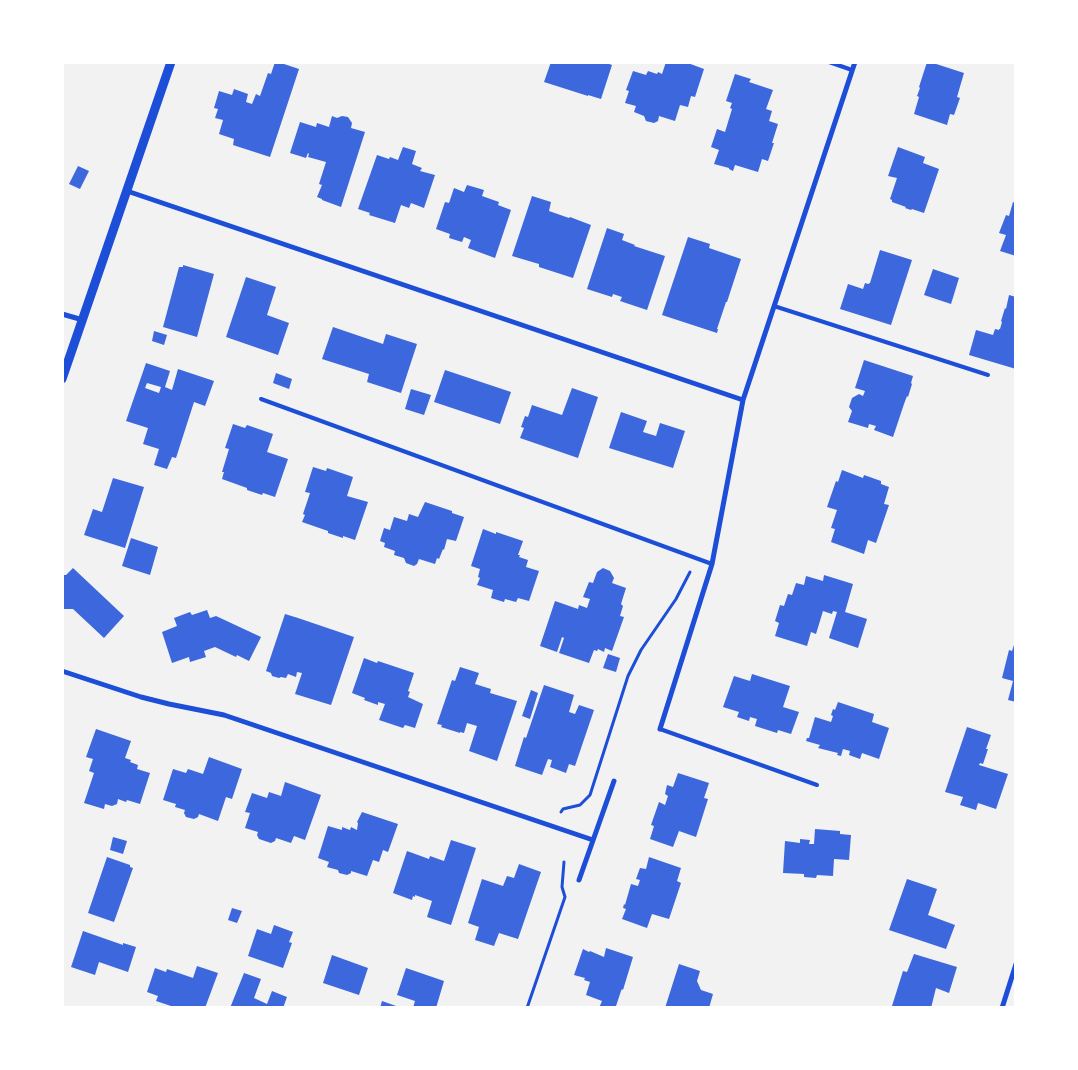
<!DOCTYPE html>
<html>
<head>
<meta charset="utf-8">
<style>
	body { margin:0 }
	#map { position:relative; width:1078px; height:1070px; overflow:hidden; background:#f2f2f2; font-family:"Noto Serif",serif }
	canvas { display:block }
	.frame { position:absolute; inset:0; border:64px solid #fff; pointer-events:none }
</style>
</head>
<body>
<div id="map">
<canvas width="1078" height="1070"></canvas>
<div class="frame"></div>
</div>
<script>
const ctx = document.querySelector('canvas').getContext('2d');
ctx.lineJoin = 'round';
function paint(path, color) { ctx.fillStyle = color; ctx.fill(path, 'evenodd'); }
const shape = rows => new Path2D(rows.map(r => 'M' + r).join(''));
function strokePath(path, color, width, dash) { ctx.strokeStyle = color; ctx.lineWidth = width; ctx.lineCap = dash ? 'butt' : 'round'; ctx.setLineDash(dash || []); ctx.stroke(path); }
const building = shape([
	[275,62,278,62,299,69,270,157,233,145,234,139,219,134,223,120,215,118,218,109,214,108,219,91,232,95,234,89,248,94,246,102,252,104,256,94,260,96,268,73,271,74],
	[551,62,604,62,612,65,601,99,588,95,588,96,544,82],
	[666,62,685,62,704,69,695,97,691,96,688,107,680,105,675,121,659,116,658,121,654,123,646,121,644,116,634,112,636,106,625,103,629,91,626,90,633,71,646,75,648,71,657,74,658,72,662,74],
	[927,62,930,62,964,73,957,97,960,98,954,115,950,114,947,125,914,114,919,97,917,96,920,88,919,87],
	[735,74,751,79,749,82,773,90,766,109,772,111,769,121,778,124,772,143,774,143,768,161,762,159,758,172,735,165,733,171,729,169,729,168,714,164,719,150,711,147,717,129,725,132,732,109,730,108,732,103,726,101],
	[332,116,337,118,342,116,348,117,352,123,351,128,365,132,341,207,322,200,322,199,317,197,322,185,319,184,326,162,308,157,309,154,308,153,306,158,290,153,300,122,316,127,317,123,329,127],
	[403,147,416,151,412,164,422,168,420,171,435,175,424,208,411,203,409,208,401,205,395,223,369,215,370,213,358,209,377,155,389,159,390,157,398,160],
	[898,147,925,157,923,163,939,169,924,213,912,209,911,210,905,208,906,207,892,202,892,200,890,199,897,178,888,176],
	[78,166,89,171,80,189,69,184],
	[467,185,484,190,482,196,499,202,498,205,511,210,495,258,468,248,471,240,464,237,462,242,449,238,450,234,436,229,445,202,449,203,454,188,464,192],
	[532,196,551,202,549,211,569,218,570,217,591,225,573,278,539,267,539,264,512,256],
	[1013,202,1016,203,1016,256,1000,251,1006,235,999,233,1006,215,1009,216],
	[607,228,624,234,622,240,635,245,634,246,665,256,647,310,620,301,622,297,613,294,612,297,587,289],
	[688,237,710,244,709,248,741,259,727,302,726,302,717,329,718,329,717,333,662,315],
	[880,250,912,260,891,325,840,309,848,284,863,289,865,283,868,284,870,283],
	[183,265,214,274,197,337,163,327,179,267,183,267],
	[933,269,959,278,951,304,924,295],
	[246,277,276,287,267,315,289,323,278,355,226,337],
	[1009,295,1016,297,1016,369,969,355,976,330,993,335,995,329,999,330,999,329,1000,329,1002,322,1001,321,1005,308,1006,309],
	[333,327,383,344,386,334,417,344,401,393,367,382,369,374,322,359],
	[154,331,167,335,164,345,152,341],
	[864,360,913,376,911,383,912,384,908,397,907,396,904,404,893,437,874,430,876,426,869,424,868,428,848,422,852,411,849,407,852,398,859,394,863,396,865,391,855,388],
	[146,363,170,371,165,387,172,390,178,369,214,381,205,406,194,402,176,458,172,457,167,469,154,465,159,449,143,444,148,428,126,421],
	[147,383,161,387,159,393,145,388],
	[445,370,511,392,500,424,434,402],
	[276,373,292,379,289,389,273,383],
	[572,388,598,397,578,458,520,438,524,428,521,427,525,416,528,417,532,405,562,415],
	[411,389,431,395,424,415,405,409],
	[621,412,647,421,643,432,656,436,660,423,685,431,673,468,609,448],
	[233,424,245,428,247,425,273,434,267,452,288,459,275,497,263,493,262,495,247,490,247,488,222,479,224,472,222,472,229,449,225,448],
	[313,467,326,471,327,468,353,477,347,496,368,502,355,540,343,536,343,538,328,533,328,531,302,522,305,515,303,514,310,493,305,492],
	[842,470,863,478,864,475,881,481,881,484,889,487,884,504,889,505,876,543,868,540,864,554,831,542,835,529,831,528,837,510,827,507,836,481,838,482],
	[113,478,144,487,125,548,84,535,93,509,102,512],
	[425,502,452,511,452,513,464,517,456,541,447,539,444,550,443,549,439,559,437,558,435,564,419,559,417,564,414,566,406,563,404,558,394,555,395,551,384,547,385,543,380,541,384,528,390,530,394,517,407,521,409,514,418,517],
	[483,529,496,534,496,532,523,541,518,555,520,555,519,557,528,560,526,567,539,571,529,601,518,598,516,602,505,599,504,602,491,598,493,590,477,585,480,578,478,577,480,569,471,566],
	[131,538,158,547,150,575,122,566],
	[73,568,124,616,104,638,73,609,62,609,62,575,66,575],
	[603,568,610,571,614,578,612,583,626,588,621,604,623,606,620,616,624,617,612,651,605,648,604,652,598,649,597,651,594,650,589,663,559,653,564,638,562,637,557,652,540,646,555,601,578,609,579,605,587,608,590,599,583,597,589,582,593,583,597,572],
	[824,575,853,584,845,612,867,619,858,648,829,638,837,612,833,611,832,614,823,611,816,634,811,632,807,646,775,636,779,623,775,621,780,605,784,606,788,594,792,595,796,583,804,585,806,576,823,581],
	[207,610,210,618,216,616,261,637,249,661,237,655,236,657,215,647,204,651,206,657,190,662,189,657,172,663,162,632,177,626,174,618,190,612,192,615],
	[285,614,298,618,354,637,331,705,295,694,302,673,297,672,296,677,288,674,286,678,281,677,279,678,272,676,271,673,266,671],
	[1015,642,1016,642,1016,702,1008,700,1013,681,1002,678,1009,650,1012,651],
	[608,654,620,658,616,672,603,668],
	[364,658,377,663,378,661,414,673,408,691,410,692,408,697,423,704,415,728,405,725,403,728,379,720,385,704,378,702,378,705,364,700,365,698,352,693],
	[460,667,479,673,475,684,491,689,490,693,517,701,497,761,469,751,477,726,467,723,464,733,460,732,460,733,441,727,442,725,437,724,452,680,455,681],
	[752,674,790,686,783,707,799,712,791,734,778,730,777,733,755,726,757,719,750,717,749,721,737,717,739,712,723,707,734,676,750,681],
	[544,685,574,695,569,712,575,714,579,705,594,710,575,766,569,764,566,773,550,767,552,760,548,759,542,775,515,766,524,737,526,738],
	[531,690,538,693,530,719,522,716],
	[838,702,874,714,872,722,889,728,879,759,862,753,860,759,849,755,850,751,843,749,841,756,837,755,838,753,818,748,820,745,806,741,807,738,809,738,815,717,831,722,833,716,831,715,833,709,835,710],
	[967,727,991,735,986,749,988,749,983,764,980,763,979,765,1008,774,996,809,978,803,976,810,960,805,963,797,945,792],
	[96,729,131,741,125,758,131,760,130,762,138,765,137,769,150,773,140,804,127,800,126,802,118,799,117,804,112,806,105,804,104,809,84,803,94,773,89,771,93,759,86,757],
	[209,757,242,769,232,799,226,797,218,821,199,814,198,817,194,819,186,817,184,813,185,810,175,807,176,804,163,800,173,769,186,773,188,769,203,774],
	[678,773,709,783,704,798,708,799,696,837,679,831,673,847,650,839,654,826,651,825,659,802,665,805,668,796,665,794,667,785,673,787],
	[285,782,321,795,305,840,294,836,291,843,276,838,275,841,271,843,259,839,257,835,258,832,245,828,250,813,245,812,252,793,267,798,269,792,281,796],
	[362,812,398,824,388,852,383,850,379,862,373,860,367,876,351,871,351,873,347,875,339,873,338,870,327,867,329,862,318,858,328,826,342,830,342,827,350,830,351,827,357,830,358,823,357,822],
	[815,829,840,831,840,834,851,835,849,860,834,859,833,876,817,875,816,878,804,877,804,874,783,873,785,841,800,843,800,839,810,840,809,844,814,844],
	[113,837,127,841,123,854,110,850],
	[451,840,476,848,451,925,427,917,432,901,415,895,415,897,413,896,412,900,393,893,407,851,429,859,430,856,444,861],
	[107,857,130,865,130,867,133,868,114,922,88,913],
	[649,857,681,868,677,881,681,883,669,919,652,914,647,928,622,919,626,909,623,908,624,904,625,905,631,884,638,886,640,880,636,879,640,868,646,869],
	[519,864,541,872,518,939,499,933,494,946,475,940,479,927,468,923,482,879,503,886,507,876,514,878],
	[907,879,937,889,928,915,955,925,946,949,889,930],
	[232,908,242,911,237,923,228,920],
	[274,925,293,932,289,942,292,943,283,968,248,956,257,929,271,934],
	[83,931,123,945,123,943,136,947,128,972,99,962,95,975,71,967],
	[606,948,633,957,623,990,622,989,621,991,616,1006,615,1006,614,1008,599,1008,602,1001,586,995,590,982,584,980,585,978,574,975,583,949,589,952,590,951,604,957],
	[914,954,957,967,949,993,936,988,931,1008,898,1008,892,1006,903,971,907,972],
	[332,955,368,968,359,995,323,983],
	[679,964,700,971,697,981,701,990,713,994,709,1008,665,1008],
	[197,966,218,973,205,1008,177,1008,156,1001,158,996,147,992,155,968,166,972,167,969,193,978],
	[406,968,444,981,436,1008,413,1008,415,1001,397,995],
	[244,973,261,979,254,998,267,1004,272,991,287,997,283,1008,230,1008],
	[382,1001,399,1007,399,1008,380,1008]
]);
const path = shape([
	[561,812,563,809,580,805,590,795,628,676,641,650,676,599,690,572],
	[527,1008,565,897,562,887,564,862]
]);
const service = shape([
	[829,62,852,70],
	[774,306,988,375],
	[261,399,712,564],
	[660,729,817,785]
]);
const minor = shape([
	[127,191,743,400],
	[62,314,83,320],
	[62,671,141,697,169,704,224,715,593,840],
	[660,729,712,564,743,400,855,62],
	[579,880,614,781],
	[1002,1008,1016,964]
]);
const tertiary = shape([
	[62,379,171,62]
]);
paint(building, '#3d67dc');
strokePath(path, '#1d4ed8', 3);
strokePath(service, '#1d4ed8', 4);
strokePath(minor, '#1d4ed8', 5);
strokePath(tertiary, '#1d4ed8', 9);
</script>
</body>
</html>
